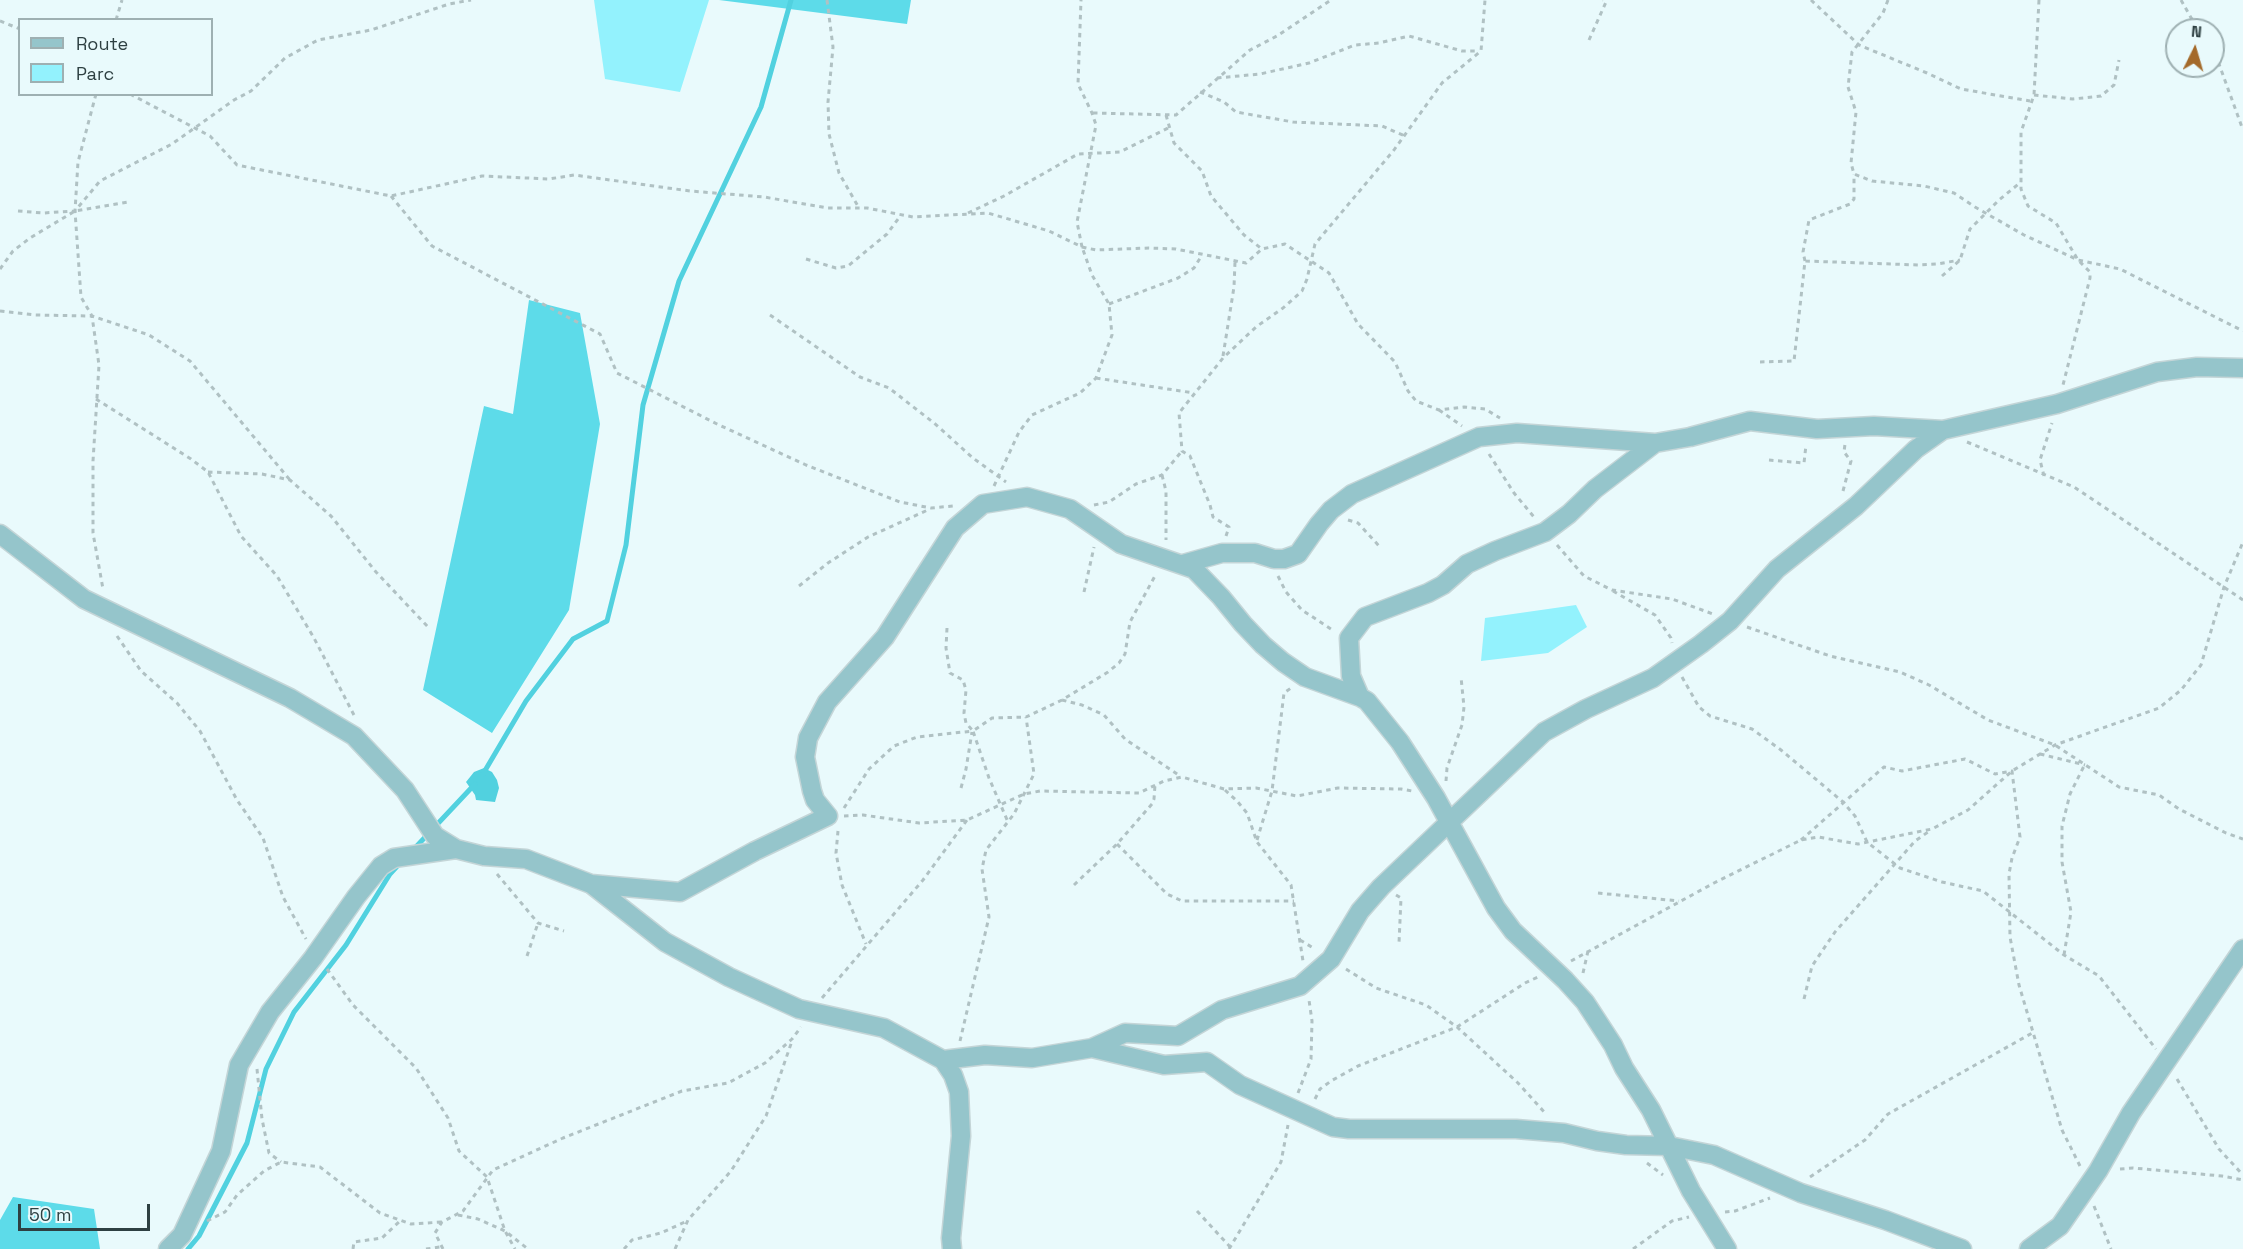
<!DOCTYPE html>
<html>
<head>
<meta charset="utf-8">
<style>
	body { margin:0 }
	#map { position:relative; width:2243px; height:1249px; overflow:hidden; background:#e9fafc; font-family:"Space Grotesk",sans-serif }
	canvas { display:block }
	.legend { position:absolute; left:18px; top:18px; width:195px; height:78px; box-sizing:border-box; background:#e9fafc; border:2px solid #9eb0b2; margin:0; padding:8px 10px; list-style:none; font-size:18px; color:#2e4042 }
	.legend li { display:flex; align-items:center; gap:12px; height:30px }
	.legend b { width:30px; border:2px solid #9eb0b2 }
	.north { position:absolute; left:2165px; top:18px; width:60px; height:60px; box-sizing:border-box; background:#e9fafc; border:2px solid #9eb0b2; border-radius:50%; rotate:5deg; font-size:16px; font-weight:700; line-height:24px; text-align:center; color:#2e4042 }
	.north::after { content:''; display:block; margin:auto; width:21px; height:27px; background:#a46a2a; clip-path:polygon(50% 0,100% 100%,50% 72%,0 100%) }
	.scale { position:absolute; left:18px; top:1204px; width:132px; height:27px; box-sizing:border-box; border:3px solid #2e4042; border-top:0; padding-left:8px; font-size:18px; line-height:21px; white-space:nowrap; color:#2e4042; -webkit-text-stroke:4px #e9fafc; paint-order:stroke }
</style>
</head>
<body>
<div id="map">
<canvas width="2243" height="1249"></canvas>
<ul class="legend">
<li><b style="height:8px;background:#95c5cb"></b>Route</li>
<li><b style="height:16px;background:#93f2fd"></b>Parc</li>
</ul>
<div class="north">N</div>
<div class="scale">50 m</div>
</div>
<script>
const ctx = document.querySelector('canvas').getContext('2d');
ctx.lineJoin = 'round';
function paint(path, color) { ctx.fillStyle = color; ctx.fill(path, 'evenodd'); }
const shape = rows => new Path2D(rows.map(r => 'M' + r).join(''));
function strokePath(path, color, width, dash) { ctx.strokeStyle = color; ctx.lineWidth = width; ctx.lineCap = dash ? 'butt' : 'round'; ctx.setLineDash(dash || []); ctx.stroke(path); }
const green = shape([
	[594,0,709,0,680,92,605,79],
	[1576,605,1587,627,1548,653,1481,661,1485,618]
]);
const forest = shape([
	[719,0,911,0,907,24],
	[529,300,580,313,600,424,569,610,492,733,423,690,484,406,513,414],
	[13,1197,94,1209,100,1249,0,1249,0,1220]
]);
const water = shape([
	[484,768,492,772,497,780,499,788,495,802,476,800,475,795,466,782,474,772]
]);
const stream = shape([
	[483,774,526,701,573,639,607,621,626,545,643,405,679,281,761,107,791,0],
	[414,849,475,784],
	[188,1249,199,1236,247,1143,266,1069,294,1012,346,945,390,874,401,862]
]);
const path = shape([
	[827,0,833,47,828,102,829,134,839,173,859,208],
	[1811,0,1859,45,1927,73,1961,89,2030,101],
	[1888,0,1883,13,1852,52,1848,87,1856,112,1851,163,1854,174,1872,181,1924,186,1954,193,1975,207,2024,235,2078,260,2120,269,2243,331],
	[2039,0,2034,95,2021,132,2021,189,2028,206,2056,223,2078,260,2090,272,2090,278,2063,385],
	[2181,0,2198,30],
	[116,20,122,0],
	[0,21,20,29],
	[1589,40,1606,2,1603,0],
	[2213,55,2219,64,2243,130],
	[1217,78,1260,74,1309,63,1355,45,1379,43,1409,36,1462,51,1479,51],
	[1200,92,1224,102,1236,112,1293,122,1382,126,1405,136],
	[96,94,78,162,75,211,81,297,92,316,99,365,93,461,93,533,103,589],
	[130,94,210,136,237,165,391,196,482,176,549,179,574,175,690,191,764,197,828,208,867,208,913,217,988,213,1049,231,1082,247,1077,222,1096,125,1092,113,1078,84,1081,0],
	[2034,95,2073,99,2101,96,2114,85,2119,60],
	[1093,113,1176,115,1250,50,1277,36,1331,0],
	[1166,115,1174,143,1202,171,1211,196,1244,235,1262,249],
	[391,196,432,246,600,334,617,373,717,424,806,465,872,491,900,502,931,508,953,506],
	[18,211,43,213,75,211,100,181,172,144,234,100,251,91,285,58,318,40,371,30,449,4,471,0],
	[968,213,1004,196,1078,154,1120,152,1170,127],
	[1082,247,1096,250,1149,248,1176,249,1246,263,1262,249,1285,244,1329,273,1358,324,1395,362,1408,391,1416,401,1439,410,1464,407,1485,409,1500,418],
	[806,259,836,268,848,266,887,234,901,215],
	[1805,261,1803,252,1809,220,1850,204,1854,199,1854,174],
	[0,269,13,251,30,238,75,211,128,202],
	[1942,276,1960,260,1970,229,1999,200,2021,182],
	[1109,304,1178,278,1194,268,1202,255],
	[0,311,35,315,92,316,149,335,190,361,290,480],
	[770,315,860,377,889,388,934,423,973,458,1006,482],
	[1223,356,1234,287,1235,262],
	[1760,362,1794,361,1805,261,1919,265,1937,264,1960,260],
	[1096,378,1194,393],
	[96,399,191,459,208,472,241,536,277,576,314,638,355,717],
	[1439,410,1462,426],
	[1967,442,2074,487,2243,600],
	[1489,454,1514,493,1534,517],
	[1769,460,1804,463,1806,445],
	[208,472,262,474,290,480,331,516,376,572,428,627],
	[1162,475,1166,491,1166,540],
	[2044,476,2040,460,2052,423],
	[994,486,1019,432,1032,415,1080,393,1096,378,1112,335,1109,304,1092,275,1082,247],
	[1843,491,1851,461,1844,452,1845,444],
	[1094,505,1109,502,1136,484,1162,475,1182,451],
	[1348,520,1358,523,1380,547],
	[1226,536,1229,527,1213,517,1210,505,1190,456,1182,451,1179,413,1223,358,1256,327,1283,308,1302,291,1307,279,1315,244,1394,150,1442,83,1481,51,1485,0],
	[1557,545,1584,576,1612,590,1672,599,1713,614],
	[1278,576,1286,592,1302,610,1334,631],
	[799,586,828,563,868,537,930,509],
	[1613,591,1655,615,1671,638,1672,643],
	[1084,592,1094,547],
	[1747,627,1830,656,1900,672,1929,685,1988,720,2055,745,2119,787,2159,795,2179,809,2226,833,2243,839],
	[947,628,946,648,950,673,963,680,966,690,964,713,966,723,973,731,992,718,1026,717,1062,700,1108,672,1119,663,1125,654,1130,622,1156,574],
	[117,636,141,671,177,703,200,731,237,800,263,838,283,897,306,939],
	[1682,677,1699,707,1710,716,1752,729,1781,750,1843,802,1855,816,1867,842,1900,868,1942,882,1983,891,2064,955,2099,976,2156,1049],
	[1062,700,1082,705,1104,715,1125,739,1180,776],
	[2040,754,2085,765],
	[1446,781,1447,768,1462,725,1464,707,1461,677],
	[961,788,966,769,972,732],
	[1225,790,1237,801,1247,813,1257,842,1291,885,1303,961],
	[844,808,869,769,894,746,917,737,973,731,989,778,1008,822],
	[844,816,863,815,919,823,967,820,1024,794,1040,791,1139,793,1164,781,1182,777,1224,789,1256,788,1297,796,1338,788,1401,789,1412,791],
	[838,831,836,853,842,885,866,944],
	[1257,840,1272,791,1284,693,1291,688],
	[1801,840,1884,767,1902,771,1965,759,1995,774,2012,771,2020,837,2012,858,2009,874,2010,937,2019,985,2062,1130,2080,1166],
	[1117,844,1167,894,1182,901,1294,901],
	[497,874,538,923,564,931],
	[1074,885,1117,844,1152,804,1154,799,1155,785],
	[1598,893,1679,901],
	[1396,895,1401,898,1399,943],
	[1300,940,1315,949],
	[2064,955,2071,912,2062,862,2062,826,2070,794,2085,764],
	[527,956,538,923],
	[1571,961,1714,883,1801,840,1818,837,1858,844,1932,829,1968,810,2012,771,2055,745,2159,708,2181,690,2201,665,2224,587,2243,542],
	[327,969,353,1005,416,1068,448,1118,459,1151,487,1177,505,1231,515,1249],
	[1346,969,1376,988,1426,1005,1457,1027,1518,1083,1546,1114],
	[1583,973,1588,951],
	[822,998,923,880,967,820],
	[1804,999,1812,966,1835,932,1915,841,1931,830],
	[960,1041,989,917,982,869,986,850,1014,814,1034,774,1026,717],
	[257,1069,262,1119,269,1153,281,1162],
	[2177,1079,2219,1149,2243,1175],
	[1298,1093,1311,1059,1312,1021,1309,1000],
	[1315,1099,1320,1089,1331,1081,1358,1066,1457,1027,1525,983,1538,977],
	[1647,1163,1663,1175],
	[2120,1169,2133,1168,2222,1176,2243,1180],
	[1810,1177,1865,1140,1888,1114,2034,1032],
	[2094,1206,2111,1249],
	[1197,1211,1232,1249],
	[1725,1212,1735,1211,1770,1198],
	[458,1215,478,1219,505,1231,528,1249],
	[207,1221,225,1212,237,1195,264,1171,281,1162,320,1167,380,1213,411,1224,442,1222],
	[353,1249,354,1242,382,1238,401,1220],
	[426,1249,440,1247],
	[443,1249,435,1233,442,1222,463,1211,493,1170,563,1138,682,1091,728,1083,765,1063,792,1039,801,1027],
	[624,1249,632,1240,661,1233,687,1221],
	[675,1249,688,1220,731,1171,766,1116,792,1041],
	[1229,1249,1281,1162,1288,1125],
	[1633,1249,1672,1221,1689,1217]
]);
const minor = shape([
	[0,534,84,599,290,698,354,736,405,790,435,836,456,849,484,856,526,859,591,884,665,942,729,977,799,1009,884,1028,943,1060,953,1075,959,1092,961,1136,951,1238,952,1249],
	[1183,564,1222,553,1255,553,1274,559,1284,559,1298,554,1319,524,1331,510,1352,494,1479,437,1517,433,1655,443,1690,437,1750,421,1817,429,1874,426,1943,430,2057,404,2157,372,2197,367,2243,368],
	[1360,697,1351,676,1349,638,1365,617,1428,593,1443,585,1467,564,1495,551,1545,532,1569,514,1595,489,1655,443],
	[591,884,680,892,755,851,828,816,815,800,812,791,805,757,808,738,827,702,885,637,955,528,983,504,1027,497,1070,509,1121,544,1194,569,1221,597,1243,624,1263,645,1283,662,1305,677,1360,697,1367,701,1400,742,1436,798,1496,908,1513,931,1565,980,1585,1002,1613,1045,1624,1068,1651,1110,1691,1191,1727,1249],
	[1092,1048,1125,1033,1178,1036,1222,1010,1300,986,1331,959,1360,911,1381,887,1544,732,1586,709,1653,678,1701,644,1730,621,1777,569,1856,506,1916,449,1943,430],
	[943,1060,985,1055,1032,1058,1092,1048,1164,1065,1207,1062,1240,1085,1333,1127,1349,1129,1516,1129,1564,1133,1597,1141,1626,1145,1669,1146,1714,1155,1801,1193,1885,1220,1962,1249],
	[168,1249,182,1235,221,1151,239,1065,270,1012,313,958,356,897,381,866,394,858,456,849],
	[2029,1249,2060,1226,2098,1171,2131,1113,2243,949]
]);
paint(green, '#93f2fd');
paint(forest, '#5ddbe9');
paint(water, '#51d1df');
strokePath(stream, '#51d1df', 5);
strokePath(minor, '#c4d5d7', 21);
strokePath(path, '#b0c1c3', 3, [4.5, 4.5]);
strokePath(minor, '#95c5cb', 18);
</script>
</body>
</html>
